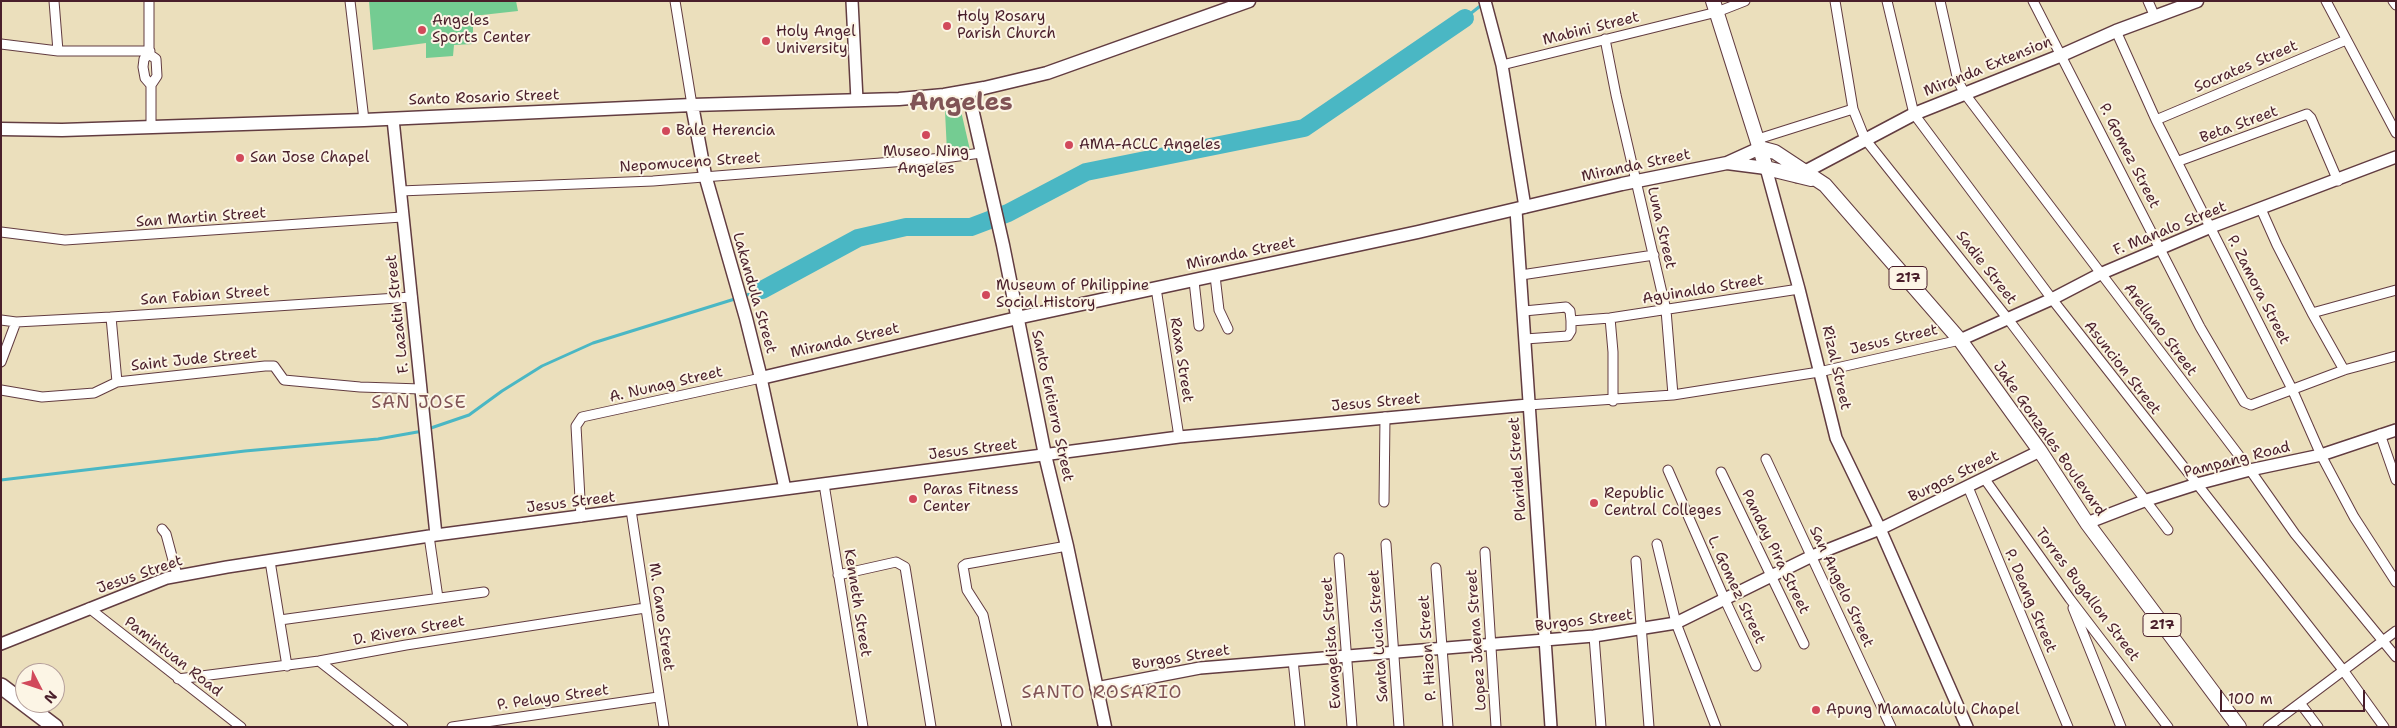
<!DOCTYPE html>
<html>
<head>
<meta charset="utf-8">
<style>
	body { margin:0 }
	#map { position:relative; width:2397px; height:728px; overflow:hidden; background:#ebdfbc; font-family:"Shantell Sans",sans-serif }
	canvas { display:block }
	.frame { position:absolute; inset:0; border:2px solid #4a1f2b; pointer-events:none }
	.north { position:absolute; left:15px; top:663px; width:50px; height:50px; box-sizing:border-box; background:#fcf5e5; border:1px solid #b59f9b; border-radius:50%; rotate:131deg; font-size:14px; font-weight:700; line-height:20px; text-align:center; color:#4a1f2b }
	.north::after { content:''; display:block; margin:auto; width:18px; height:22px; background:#d1495b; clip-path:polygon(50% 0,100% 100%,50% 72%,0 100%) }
	.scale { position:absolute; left:2220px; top:690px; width:145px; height:22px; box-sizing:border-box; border:2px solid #4a1f2b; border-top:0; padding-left:6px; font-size:15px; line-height:18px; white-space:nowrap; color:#4a1f2b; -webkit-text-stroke:4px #fcf5e5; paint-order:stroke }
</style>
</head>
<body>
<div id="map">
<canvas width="2397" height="728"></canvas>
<div class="frame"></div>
<div class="north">N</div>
<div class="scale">100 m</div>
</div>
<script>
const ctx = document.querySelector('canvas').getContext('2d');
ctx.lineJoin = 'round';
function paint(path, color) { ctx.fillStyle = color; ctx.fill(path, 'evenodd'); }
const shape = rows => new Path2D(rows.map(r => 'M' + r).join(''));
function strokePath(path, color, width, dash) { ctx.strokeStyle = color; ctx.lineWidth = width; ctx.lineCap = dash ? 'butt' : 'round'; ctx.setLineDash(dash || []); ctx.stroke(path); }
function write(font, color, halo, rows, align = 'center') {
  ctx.font = font + ' "Shantell Sans",sans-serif'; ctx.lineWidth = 4; ctx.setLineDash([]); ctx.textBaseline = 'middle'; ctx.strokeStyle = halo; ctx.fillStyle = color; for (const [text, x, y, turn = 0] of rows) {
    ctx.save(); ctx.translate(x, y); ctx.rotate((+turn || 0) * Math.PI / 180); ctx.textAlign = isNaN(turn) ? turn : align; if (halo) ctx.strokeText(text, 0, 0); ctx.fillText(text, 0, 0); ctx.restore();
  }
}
const green = shape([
	[369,1,516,1,518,11,473,16,473,44,454,45,453,56,426,58,426,43,373,50],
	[945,111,961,111,970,150,947,152]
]);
const stream = shape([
	[1465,18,1484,3],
	[744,296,762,290],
	[428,429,469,415,502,391,542,366,593,343,738,298],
	[1,480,245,451,378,439,423,431]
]);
const river = shape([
	[762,290,858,238,906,227,971,227,1008,213,1086,172,1304,128,1465,18]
]);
const minor = shape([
	[54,1,58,51],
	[149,1,149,54,144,59,143,67,145,78,151,85],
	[350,1,364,120],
	[675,1,692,105],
	[1835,1,1853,109,1865,139,2008,319,2168,530],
	[1887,1,1914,114,2052,299,2343,670,2384,727],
	[1940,1,1958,81,1965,94,2250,470,2295,534,2396,657],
	[2033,1,2200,327,2244,402,2251,405,2344,370,2396,356],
	[2148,1,2155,17],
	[2326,1,2396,133],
	[2393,1,2396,5],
	[2116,31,2156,120,2292,389,2321,455,2354,517,2396,582],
	[1605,39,1616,95,1666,310,1673,395],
	[1,44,58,51,150,51],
	[149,54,156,59,157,76,151,85,151,127],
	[1502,65,1717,12,1745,1],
	[2156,120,2346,40],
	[1758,139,1853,109],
	[2179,161,2307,114,2311,118,2338,181],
	[400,191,653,181,944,158,981,153],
	[2261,209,2277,245,2312,313],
	[1,232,65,240,402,217],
	[1521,275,1654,255],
	[1215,276,1219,310,1228,329],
	[1194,281,1199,326],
	[1156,288,1179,437],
	[1524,311,1566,307,1570,311,1571,321,1571,331,1568,336,1525,339],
	[111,317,117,382],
	[1610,318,1613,352,1613,401],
	[1,320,16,322,111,317,412,297],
	[1571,321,1610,318,1799,289],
	[1,362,16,322],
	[2344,370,2312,313,2396,290],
	[1,390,42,397,94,393,117,382,265,366,274,366,284,380,360,387,421,389],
	[1528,405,1673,395,1819,372,1960,340],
	[2380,434,2396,480],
	[1766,459,1891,727],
	[1668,470,1725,600,1756,666],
	[1721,472,1804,644],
	[1984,478,2070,599,2168,727],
	[824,484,863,727],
	[1968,487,2068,727],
	[1384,502,1385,417],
	[631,510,664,727],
	[581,517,576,426,582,417,761,378],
	[162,529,166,534,177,575],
	[429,536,438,598],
	[1386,544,1399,727],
	[1657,544,1676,623,1716,727],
	[1485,552,1496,727],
	[1339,558,1352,727],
	[270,561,287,666],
	[1636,561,1649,727],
	[1436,568,1448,727],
	[838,575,896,562,905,567,931,727],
	[89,608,241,727],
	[2073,608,2121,727],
	[280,620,484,592],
	[1594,636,1601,727],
	[1293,660,1300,727],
	[319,661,403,727],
	[178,679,319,661,406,645,645,608],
	[2300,703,2318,727],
	[452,727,658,697],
	[1007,727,983,615,967,590,963,566,966,564,1067,546],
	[2268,727,2396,631]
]);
const tertiary = shape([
	[852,1,857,100],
	[1485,1,1502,65,1525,207],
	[393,119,436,535],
	[1766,168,1799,289,1836,438,1880,529,1967,727],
	[1516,210,1551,727],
	[1960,340,2052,299,2100,274,2211,227,2396,157],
	[761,378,785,489],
	[2087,523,2144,501,2197,484,2250,470,2321,455,2396,430],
	[1,644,167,578,227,567,436,535,1179,437,1528,405],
	[1096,688,1200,668,1594,636,1676,623,1812,556,1880,529,2040,451]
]);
const secondary = shape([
	[968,91,1003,245,1045,455,1067,546,1105,727],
	[692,105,705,175,746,318,761,378,1026,316,1418,232,1622,184,1727,163,1766,168],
	[1,129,62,130,364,120,692,105,899,99,944,95,984,88,1047,73,1249,1],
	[1727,163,1760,148],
	[1797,176,1914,114,2062,55,2116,31,2197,1]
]);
const primary = shape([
	[1713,1,1766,168,1811,179],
	[1760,148,1775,152,1825,185,1960,340,2040,451,2087,523,2239,727]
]);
const trunk = shape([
	[1,686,55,727]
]);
const markers = [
	[947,26,5,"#d1495b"],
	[422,30,5,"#d1495b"],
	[766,41,5,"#d1495b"],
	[666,131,5,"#d1495b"],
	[926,135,5,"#d1495b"],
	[1069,145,5,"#d1495b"],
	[240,158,5,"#d1495b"],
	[986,295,5,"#d1495b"],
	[913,499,5,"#d1495b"],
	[1594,503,5,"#d1495b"],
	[1816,710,5,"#d1495b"]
];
const shields = [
	[1908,278,38],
	[2162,625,38]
];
const shieldNames = [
	["217",1908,278],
	["217",2162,625]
];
const poiNames = [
	["Holy Rosary",957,17],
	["Parish Church",957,34],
	["Angeles",432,21],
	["Sports Center",432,38],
	["Holy Angel",776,32],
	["University",776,49],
	["Bale Herencia",676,131],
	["AMA-ACLC Angeles",1079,145],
	["Museo Ning",926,152,"center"],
	["Angeles",926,169,"center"],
	["San Jose Chapel",250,158],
	["Museum of Philippine",996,286],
	["Social History",996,303],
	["Paras Fitness",923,490],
	["Center",923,507],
	["Republic",1604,494],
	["Central Colleges",1604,511],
	["Apung Mamacalulu Chapel",1826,710]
];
const streetNames = [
	["Mabini Street",1591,29,-14],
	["Miranda Extension",1988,67,-22],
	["Socrates Street",2246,67,-23],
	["Santo Rosario Street",484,98,-2],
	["Beta Street",2239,125,-20],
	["P. Gomez Street",2129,156,63],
	["Nepomuceno Street",690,163,-4],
	["Miranda Street",1636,166,-12],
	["San Martin Street",201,218,-4],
	["Luna Street",1661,228,77],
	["F. Manalo Street",2170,229,-22],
	["Miranda Street",1241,254,-12],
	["Sadie Street",1986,268,52],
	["Aguinaldo Street",1703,290,-9],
	["P. Zamora Street",2258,290,63],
	["Lakandula Street",754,293,74],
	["San Fabian Street",205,296,-4],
	["F. Lazatin Street",398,314,-96],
	["Arellano Street",2160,330,53],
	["Jesus Street",1894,340,-13],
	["Miranda Street",845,341,-13],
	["Saint Jude Street",194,360,-6],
	["Raxa Street",1181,360,81],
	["Rizal Street",1836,368,77],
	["Asuncion Street",2122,368,52],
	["A. Nunag Street",666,385,-13],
	["Jesus Street",1376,403,-5],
	["Santo Entierro Street",1052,406,78],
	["Jake Gonzales Boulevard",2049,439,55],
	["Jesus Street",973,450,-7],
	["Pampang Road",2237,460,-14],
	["Plaridel Street",1518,469,-94],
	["Burgos Street",1954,477,-26],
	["Jesus Street",571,503,-7],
	["Panday Pira Street",1775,552,64],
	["Jesus Street",140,575,-19],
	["San Angelo Street",1841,587,65],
	["L. Gomez Street",1736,590,65],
	["Torres Bugallon Street",2087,595,53],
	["P. Deang Street",2030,601,67],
	["Kenneth Street",857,603,81],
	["M. Cano Street",661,617,82],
	["Burgos Street",1584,621,-7],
	["D. Rivera Street",409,631,-10],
	["Santa Lucia Street",1379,636,-94],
	["Lopez Jaena Street",1477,640,-94],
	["Evangelista Street",1332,643,-94],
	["P. Hizon Street",1428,648,-94],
	["Pamintuan Road",173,657,38],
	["Burgos Street",1181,658,-9],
	["P. Pelayo Street",553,698,-8]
];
const quarterNames = [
	["SAN JOSE",419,403],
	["SANTO ROSARIO",1102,693]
];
const townNames = [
	["Angeles",961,103]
];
paint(green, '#74cc92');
strokePath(stream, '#4ab7c4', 3);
strokePath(river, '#4ab7c4', 18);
strokePath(minor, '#623c41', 11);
strokePath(tertiary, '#623c41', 14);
strokePath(secondary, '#623c41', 15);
strokePath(primary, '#623c41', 16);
strokePath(trunk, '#623c41', 18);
strokePath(minor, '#fff', 9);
strokePath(tertiary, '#fff', 11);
strokePath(secondary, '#fff', 12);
strokePath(primary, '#fff', 14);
strokePath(trunk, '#fff', 15);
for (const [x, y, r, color] of markers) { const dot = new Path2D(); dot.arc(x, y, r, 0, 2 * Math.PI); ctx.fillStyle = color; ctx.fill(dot); strokePath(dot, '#fcf5e5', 2); }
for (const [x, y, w] of shields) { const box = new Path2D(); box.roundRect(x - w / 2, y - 11.5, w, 23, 4); ctx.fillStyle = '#fcf5e5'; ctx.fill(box); strokePath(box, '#4a1f2b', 1); }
write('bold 14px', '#4a1f2b', null, shieldNames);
write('15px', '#4a1f2b', '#fcf5e5', poiNames, 'left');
write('15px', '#4a1f2b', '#fcf5e5', streetNames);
ctx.letterSpacing = '1px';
write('18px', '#815456', '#fcf5e5', quarterNames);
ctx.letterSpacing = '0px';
write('bold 25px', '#815456', '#fcf5e5', townNames);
</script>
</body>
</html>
